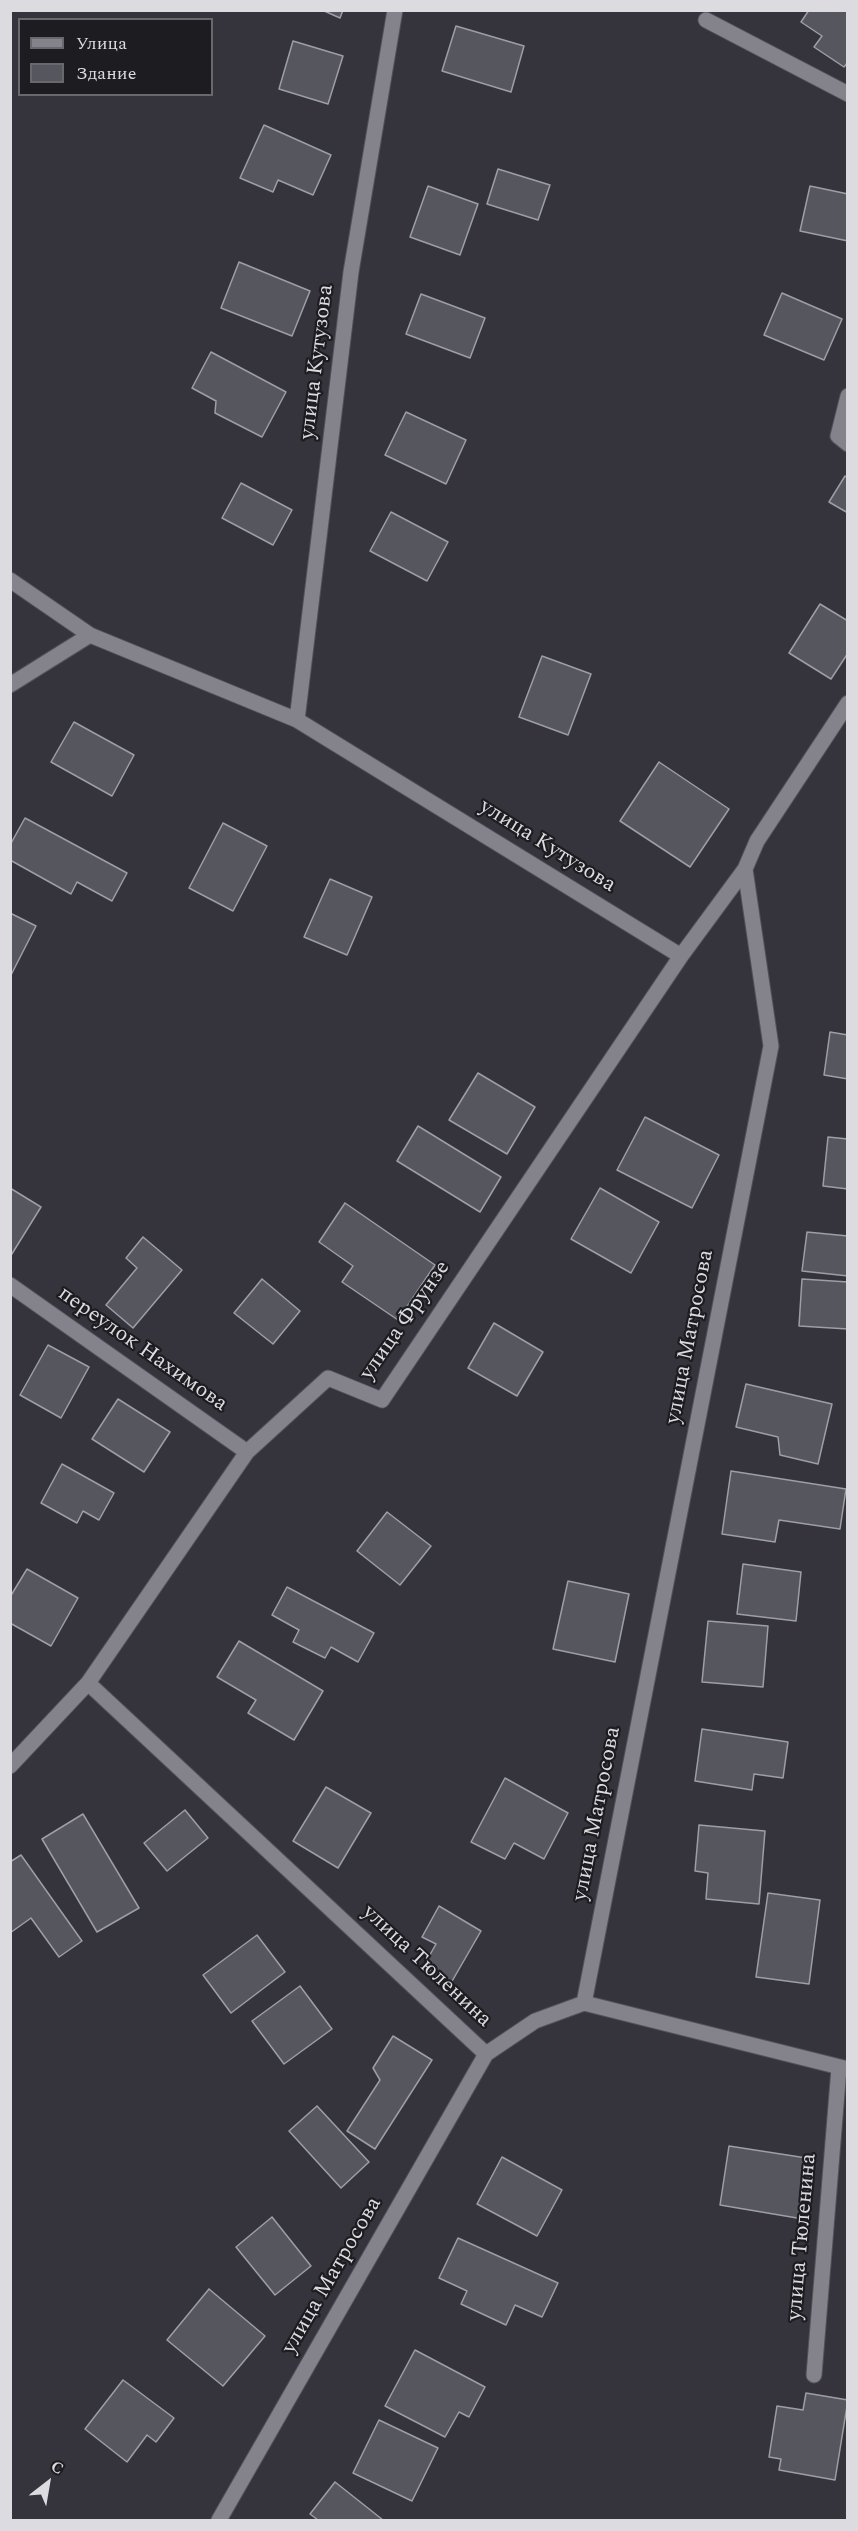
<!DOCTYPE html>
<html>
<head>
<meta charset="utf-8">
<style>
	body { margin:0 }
	#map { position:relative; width:858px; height:2531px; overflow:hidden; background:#35343c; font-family:Spectral,serif }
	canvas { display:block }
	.frame { position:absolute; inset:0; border:12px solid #dcdbe0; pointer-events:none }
	.legend { position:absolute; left:18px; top:18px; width:195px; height:78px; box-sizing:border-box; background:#1d1c20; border:2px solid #69686d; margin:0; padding:8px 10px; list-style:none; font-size:18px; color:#dcdbe0 }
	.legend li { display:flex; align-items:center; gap:12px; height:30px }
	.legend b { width:30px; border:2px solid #69686d }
	.north { position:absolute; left:18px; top:2453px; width:60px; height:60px; -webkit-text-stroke:4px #1d1c20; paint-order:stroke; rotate:31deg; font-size:16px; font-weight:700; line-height:24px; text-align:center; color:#dcdbe0 }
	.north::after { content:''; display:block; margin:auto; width:21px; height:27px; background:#dcdbe0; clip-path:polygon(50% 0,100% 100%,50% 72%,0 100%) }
</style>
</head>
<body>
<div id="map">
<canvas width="858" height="2531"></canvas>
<div class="frame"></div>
<ul class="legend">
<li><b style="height:8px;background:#84838c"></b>Улица</li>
<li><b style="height:16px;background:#56565f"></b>Здание</li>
</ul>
<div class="north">С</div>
</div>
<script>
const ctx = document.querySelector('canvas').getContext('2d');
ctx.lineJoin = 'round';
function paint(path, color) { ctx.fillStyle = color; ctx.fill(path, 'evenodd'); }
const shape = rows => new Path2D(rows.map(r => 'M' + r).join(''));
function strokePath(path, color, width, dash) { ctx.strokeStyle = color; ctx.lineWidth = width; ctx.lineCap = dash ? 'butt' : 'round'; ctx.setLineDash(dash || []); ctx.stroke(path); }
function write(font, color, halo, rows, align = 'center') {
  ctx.font = font + ' Spectral,serif'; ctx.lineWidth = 4.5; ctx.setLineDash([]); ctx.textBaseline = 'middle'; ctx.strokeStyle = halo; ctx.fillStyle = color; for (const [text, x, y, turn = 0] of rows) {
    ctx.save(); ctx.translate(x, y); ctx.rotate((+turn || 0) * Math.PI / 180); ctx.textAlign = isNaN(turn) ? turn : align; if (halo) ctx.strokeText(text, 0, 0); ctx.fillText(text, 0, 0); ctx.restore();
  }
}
const building = shape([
	[322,10,343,10,340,18,322,10],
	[809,10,848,10,848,62,844,67,814,47,822,36,801,22,809,10],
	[456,26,524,46,511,92,442,71,456,26],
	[293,41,343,56,328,104,279,89,293,41],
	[264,125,331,155,313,195,278,180,273,192,240,178,264,125],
	[498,169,550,185,538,220,487,204,498,169],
	[428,186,478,204,460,255,410,237,428,186],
	[810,186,848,194,848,241,800,231,810,186],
	[239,262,310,291,292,336,221,308,239,262],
	[782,293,842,319,824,360,764,335,782,293],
	[421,294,485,318,470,358,406,334,421,294],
	[211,352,286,392,262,437,215,413,216,401,192,388,211,352],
	[406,412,466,440,446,484,385,455,406,412],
	[845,476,848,478,848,513,829,502,845,476],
	[241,483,292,510,273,545,222,518,241,483],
	[391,512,448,542,427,581,370,551,391,512],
	[820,604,848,621,848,653,831,679,789,653,820,604],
	[542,656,591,674,568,735,519,717,542,656],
	[74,722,134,755,112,796,51,762,74,722],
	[659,762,729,809,690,867,620,821,659,762],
	[25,818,127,873,112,901,77,882,71,894,10,860,10,845,25,818],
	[223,823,267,846,233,911,189,888,223,823],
	[330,879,372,897,347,955,304,937,330,879],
	[10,913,36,926,10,977,10,913],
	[830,1032,848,1035,848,1079,824,1075,830,1032],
	[478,1073,535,1107,507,1154,449,1120,478,1073],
	[645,1117,719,1155,692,1208,617,1170,645,1117],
	[418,1126,501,1177,480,1212,397,1161,418,1126],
	[828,1137,848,1139,848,1189,823,1186,828,1137],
	[10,1188,41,1207,10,1257,10,1188],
	[600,1188,659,1222,631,1273,571,1239,600,1188],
	[345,1203,435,1265,398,1320,342,1282,353,1266,319,1242,345,1203],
	[807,1232,848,1236,848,1276,802,1271,807,1232],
	[143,1237,182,1270,133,1328,106,1305,137,1268,126,1258,143,1237],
	[262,1279,300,1311,273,1344,234,1313,262,1279],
	[802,1279,848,1282,848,1329,799,1326,802,1279],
	[494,1323,543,1352,517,1396,468,1368,494,1323],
	[48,1345,89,1367,61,1418,20,1395,48,1345],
	[746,1384,832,1404,818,1464,780,1455,778,1437,736,1427,746,1384],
	[118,1399,170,1432,144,1472,92,1439,118,1399],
	[62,1464,114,1493,99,1520,83,1511,77,1523,41,1503,62,1464],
	[731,1471,846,1489,840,1529,779,1520,775,1542,722,1534,731,1471],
	[387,1512,431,1546,400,1585,357,1551,387,1512],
	[743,1564,801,1572,796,1621,737,1614,743,1564],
	[27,1569,78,1598,51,1646,10,1623,10,1597,27,1569],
	[568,1581,629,1594,615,1662,553,1649,568,1581],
	[287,1587,374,1633,358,1662,331,1647,325,1658,293,1642,299,1630,272,1615,287,1587],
	[708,1621,768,1626,763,1687,702,1682,708,1621],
	[239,1641,323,1691,294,1740,248,1713,256,1700,217,1677,239,1641],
	[702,1729,788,1742,783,1778,754,1774,752,1790,695,1781,702,1729],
	[505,1778,568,1813,544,1859,514,1843,505,1859,471,1842,505,1778],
	[326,1787,371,1813,338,1868,293,1841,326,1787],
	[185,1810,208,1838,167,1871,144,1843,185,1810],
	[83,1814,139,1908,97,1932,42,1839,83,1814],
	[699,1825,765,1831,759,1904,706,1899,708,1873,695,1871,699,1825],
	[21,1855,82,1941,59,1957,31,1918,10,1933,10,1862,21,1855],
	[768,1893,820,1900,809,1984,756,1977,768,1893],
	[439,1906,481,1931,451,1983,423,1967,436,1944,422,1937,439,1906],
	[257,1935,285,1972,231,2013,203,1975,257,1935],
	[300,1986,332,2029,284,2064,252,2021,300,1986],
	[393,2036,432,2060,375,2149,347,2131,380,2080,373,2068,393,2036],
	[317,2106,369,2162,341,2188,289,2131,317,2106],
	[729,2146,813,2159,803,2219,720,2205,729,2146],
	[502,2157,562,2190,537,2236,477,2204,502,2157],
	[272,2217,311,2266,275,2295,236,2247,272,2217],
	[458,2238,558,2283,542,2317,515,2305,506,2325,461,2304,467,2291,439,2278,458,2238],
	[209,2289,265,2336,223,2386,167,2340,209,2289],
	[415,2350,485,2387,469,2417,459,2412,445,2437,385,2406,415,2350],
	[123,2380,174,2418,156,2442,147,2435,127,2462,85,2429,123,2380],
	[806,2393,848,2400,835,2480,779,2470,781,2459,769,2457,777,2406,803,2410,806,2393],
	[379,2420,438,2448,412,2501,353,2473,379,2420],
	[335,2482,383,2520,318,2520,310,2514,335,2482]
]);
const minor = shape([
	[706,20,848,94],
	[848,396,838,436,848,444],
	[10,580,90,635,297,720,681,956,745,869],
	[10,685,90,635],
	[297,720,351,272,395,10],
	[10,1285,247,1452],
	[88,1683,486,2054],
	[10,1766,88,1683,247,1452,328,1378,382,1400,681,956],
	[584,2003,771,1046,745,869,757,841,848,703],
	[814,2375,839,2068],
	[219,2520,486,2054,535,2021,584,2003,848,2069]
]);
const streetNames = [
	["улица Кутузова",318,362,-83],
	["улица Кутузова",547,847,32],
	["улица Фрунзе",406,1321,-55],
	["улица Матросова",691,1337,-79],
	["переулок Нахимова",142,1350,35],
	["улица Матросова",598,1814,-79],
	["улица Тюленина",426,1967,43],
	["улица Тюленина",803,2237,-85],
	["улица Матросова",333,2276,-60]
];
paint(building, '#56565f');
strokePath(building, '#9e9ea7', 1.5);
strokePath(minor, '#525158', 17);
strokePath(minor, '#84838c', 15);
write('22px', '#dcdbe0', '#1d1c20', streetNames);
</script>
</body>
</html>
